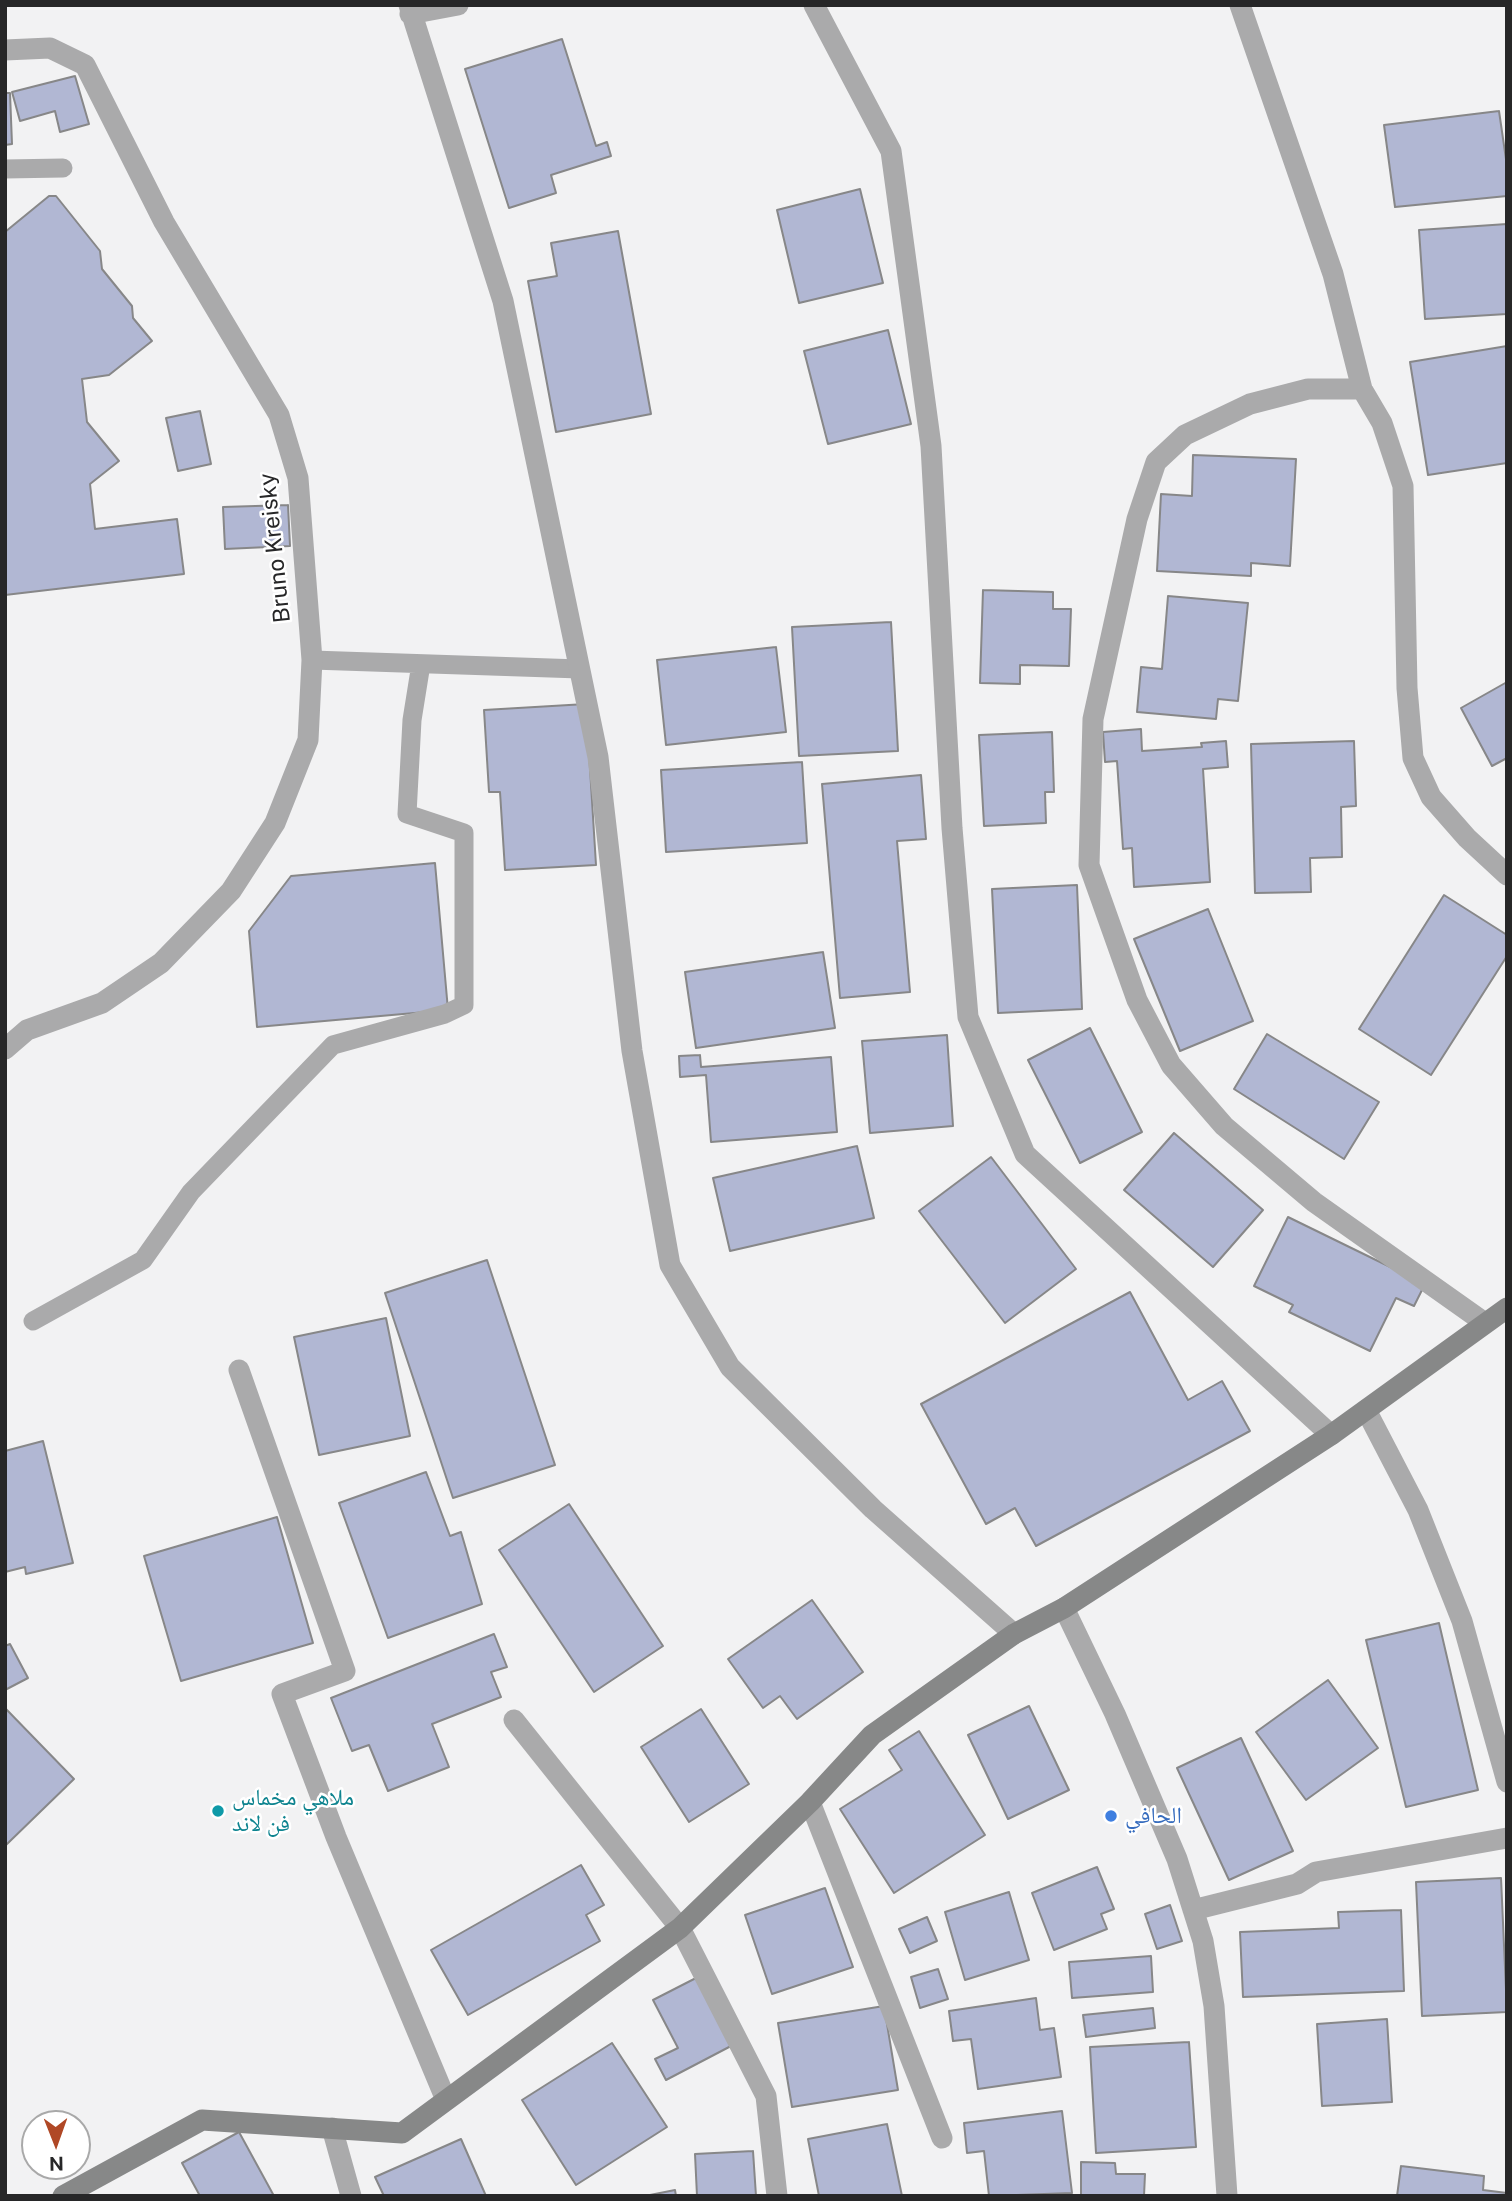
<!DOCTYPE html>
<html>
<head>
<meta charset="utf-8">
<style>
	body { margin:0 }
	#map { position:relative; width:1512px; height:2201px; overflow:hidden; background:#f2f2f3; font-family:"Public Sans",sans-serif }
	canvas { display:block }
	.frame { position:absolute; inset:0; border:7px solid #272728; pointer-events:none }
	.north { position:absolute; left:21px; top:2110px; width:70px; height:70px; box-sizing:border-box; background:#fff; border:2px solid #a9a9a9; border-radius:50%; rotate:179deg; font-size:19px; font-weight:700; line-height:28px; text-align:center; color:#272728 }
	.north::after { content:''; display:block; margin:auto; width:24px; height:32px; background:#b04826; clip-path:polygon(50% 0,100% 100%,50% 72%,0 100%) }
</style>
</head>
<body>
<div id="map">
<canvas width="1512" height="2201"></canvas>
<div class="frame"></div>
<div class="north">N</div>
</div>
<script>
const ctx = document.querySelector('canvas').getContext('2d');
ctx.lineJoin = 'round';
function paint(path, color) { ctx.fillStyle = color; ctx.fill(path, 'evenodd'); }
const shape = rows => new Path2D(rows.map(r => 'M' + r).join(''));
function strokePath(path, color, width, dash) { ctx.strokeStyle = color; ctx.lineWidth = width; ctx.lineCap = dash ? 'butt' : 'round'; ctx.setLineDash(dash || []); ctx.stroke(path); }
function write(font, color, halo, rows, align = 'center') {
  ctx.font = font + ' "Public Sans","Noto Naskh Arabic",sans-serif'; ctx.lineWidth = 5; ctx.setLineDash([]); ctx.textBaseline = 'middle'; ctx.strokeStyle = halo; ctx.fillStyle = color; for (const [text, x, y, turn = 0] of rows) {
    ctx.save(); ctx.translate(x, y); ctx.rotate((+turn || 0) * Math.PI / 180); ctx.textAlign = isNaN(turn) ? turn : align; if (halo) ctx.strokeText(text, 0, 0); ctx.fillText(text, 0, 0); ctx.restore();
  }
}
const building = shape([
	[562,39,596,146,607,142,611,156,551,175,556,193,509,208,465,69,562,39],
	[75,76,89,124,60,132,55,111,20,121,12,92,75,76],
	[5,93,10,93,12,144,5,145,5,93],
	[1499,111,1507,166,1507,196,1395,207,1384,125,1499,111],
	[860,189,883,283,799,303,777,210,860,189],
	[49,196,56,196,100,251,102,269,132,306,133,318,152,341,109,375,82,379,87,422,119,461,90,484,95,529,177,519,184,574,5,595,5,232,49,196],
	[1507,224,1507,314,1425,319,1419,230,1507,224],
	[618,231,651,414,556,432,528,281,557,276,551,243,618,231],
	[888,330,911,424,828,444,804,351,888,330],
	[1507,346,1507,463,1428,475,1410,362,1507,346],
	[200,411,211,464,178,471,166,418,200,411],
	[1193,455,1296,459,1290,566,1251,563,1251,576,1157,571,1161,494,1192,496,1193,455],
	[288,505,290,546,225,549,223,507,288,505],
	[983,590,1053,592,1053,609,1071,609,1069,666,1020,665,1020,684,980,683,983,590],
	[1168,596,1248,603,1238,701,1218,699,1216,719,1137,712,1141,667,1162,669,1168,596],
	[891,622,898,751,799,756,792,627,891,622],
	[776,647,786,732,666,745,657,660,776,647],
	[1507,682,1507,758,1492,766,1461,708,1507,682],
	[586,704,596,865,505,870,500,792,489,792,484,710,586,704],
	[1141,729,1142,751,1202,747,1201,743,1226,741,1228,767,1203,769,1210,882,1134,887,1132,848,1123,849,1117,761,1105,762,1103,732,1141,729],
	[1052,732,1054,792,1045,792,1046,823,984,826,979,735,1052,732],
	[1354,741,1356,806,1341,807,1342,857,1310,858,1311,892,1255,893,1251,744,1354,741],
	[802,762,807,843,666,852,661,770,802,762],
	[921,775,926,839,897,841,910,992,840,998,822,784,921,775],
	[435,863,448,1010,257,1027,249,931,291,876,435,863],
	[1077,885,1082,1009,998,1013,992,889,1077,885],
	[1444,895,1507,935,1507,956,1431,1075,1359,1029,1444,895],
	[1208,909,1253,1021,1180,1051,1134,939,1208,909],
	[823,952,835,1028,696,1048,685,972,823,952],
	[1090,1028,1142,1132,1080,1163,1028,1060,1090,1028],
	[1267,1034,1379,1102,1344,1159,1234,1089,1267,1034],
	[947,1035,953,1126,870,1133,862,1041,947,1035],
	[700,1055,701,1067,831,1057,837,1132,711,1142,706,1075,680,1077,679,1056,700,1055],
	[1174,1133,1263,1210,1213,1267,1124,1190,1174,1133],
	[857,1146,874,1218,730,1251,713,1178,857,1146],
	[991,1157,1076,1269,1005,1323,919,1211,991,1157],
	[1288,1217,1425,1284,1414,1306,1396,1298,1370,1351,1289,1312,1293,1305,1254,1286,1288,1217],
	[487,1260,555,1465,453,1498,385,1293,487,1260],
	[1130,1292,1188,1400,1222,1381,1250,1431,1036,1546,1015,1508,986,1524,921,1404,1130,1292],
	[386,1318,410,1436,319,1455,294,1337,386,1318],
	[43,1441,73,1563,26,1574,25,1567,5,1572,5,1451,43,1441],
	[426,1472,450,1536,461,1532,482,1604,388,1638,339,1503,426,1472],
	[569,1504,663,1646,594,1692,499,1550,569,1504],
	[277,1517,313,1643,181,1681,144,1556,277,1517],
	[812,1600,863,1672,797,1719,780,1696,763,1708,728,1659,812,1600],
	[1439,1623,1478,1790,1406,1807,1366,1640,1439,1623],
	[494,1634,507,1667,491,1672,501,1697,432,1724,449,1767,388,1791,369,1745,352,1751,331,1698,494,1634],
	[10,1644,28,1678,5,1690,5,1646,10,1644],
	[1328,1680,1378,1748,1306,1800,1256,1732,1328,1680],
	[1029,1706,1069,1790,1008,1819,968,1735,1029,1706],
	[6,1709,74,1779,6,1845,5,1843,6,1709],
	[701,1709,749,1784,689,1822,641,1747,701,1709],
	[919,1731,985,1835,894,1893,840,1809,902,1770,889,1750,919,1731],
	[1241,1738,1293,1851,1229,1880,1177,1768,1241,1738],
	[581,1865,604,1905,586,1915,600,1941,468,2015,431,1950,581,1865],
	[1097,1867,1114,1909,1101,1914,1107,1929,1054,1950,1032,1893,1097,1867],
	[1501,1878,1507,2012,1422,2016,1416,1882,1501,1878],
	[825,1888,853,1967,772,1994,745,1915,825,1888],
	[1009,1892,1029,1960,965,1980,945,1912,1009,1892],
	[1170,1905,1182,1941,1157,1949,1145,1914,1170,1905],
	[1401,1910,1404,1991,1243,1997,1240,1932,1339,1928,1338,1912,1401,1910],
	[927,1917,937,1941,910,1953,899,1929,927,1917],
	[1151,1956,1153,1992,1072,1998,1069,1962,1151,1956],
	[938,1969,948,1999,920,2008,911,1977,938,1969],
	[696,1978,731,2046,666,2080,655,2059,678,2048,653,2000,696,1978],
	[1036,1998,1040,2030,1054,2028,1061,2077,978,2089,971,2039,953,2041,949,2011,1036,1998],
	[884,2006,898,2090,792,2107,778,2023,884,2006],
	[1153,2008,1155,2028,1086,2037,1083,2015,1153,2008],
	[1387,2019,1392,2102,1322,2106,1317,2024,1387,2019],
	[1189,2042,1196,2147,1096,2153,1090,2047,1189,2042],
	[612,2043,667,2127,576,2185,522,2100,612,2043],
	[1062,2111,1072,2193,989,2196,984,2151,967,2153,964,2123,1062,2111],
	[887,2124,902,2196,819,2196,808,2139,887,2124],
	[239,2132,274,2196,200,2196,182,2163,239,2132],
	[461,2139,486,2196,384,2196,375,2177,461,2139],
	[753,2151,756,2196,697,2196,695,2154,753,2151],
	[1081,2162,1115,2163,1116,2174,1145,2174,1144,2196,1081,2196,1081,2162],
	[1401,2166,1484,2176,1483,2190,1507,2193,1507,2196,1397,2196,1401,2166],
	[675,2190,676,2196,645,2196,675,2190]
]);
const lane = shape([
	[5,169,63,168],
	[312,660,580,669],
	[33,1321,143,1260,191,1192,333,1045,445,1014,464,1005,464,833,407,814,412,720,421,664]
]);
const street = shape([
	[409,5,503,301,598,757,632,1051,670,1265,730,1367,873,1509,1014,1634],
	[814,5,891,151,931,446,952,828,968,1017,1025,1154,1331,1435],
	[1240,5,1333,274,1362,389,1382,423,1403,486,1407,688,1413,758,1431,797,1467,838,1507,875],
	[410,14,458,5],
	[5,50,50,48,85,65,164,222,279,415,298,478,312,660,308,740,275,823,231,891,161,963,102,1003,27,1030,5,1049],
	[1362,389,1308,389,1250,404,1185,435,1156,462,1137,519,1093,719,1089,865,1137,1000,1171,1065,1224,1126,1314,1202,1485,1323],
	[239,1370,345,1671,282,1694,336,1837,446,2100],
	[1366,1410,1418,1510,1462,1621,1507,1782],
	[1064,1608,1115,1714,1177,1859,1203,1941,1214,2006,1227,2196],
	[514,1720,680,1928,766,2096,777,2196],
	[810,1802,942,2138],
	[1193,1910,1297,1884,1316,1872,1507,1838],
	[332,2128,351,2196]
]);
const secondary = shape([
	[63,2196,202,2120,402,2133,680,1928,810,1802,872,1735,1014,1634,1064,1608,1331,1435,1507,1308]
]);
const markers = [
	[218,1811,7,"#0f9aa8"],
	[1111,1816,7,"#3f7fe0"]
];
const streetNames = [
	["Bruno Kreisky",275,548,-96]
];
const cultureNames = [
	["ملاهي مخماس",232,1798],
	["فن لاند",232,1824]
];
const shopNames = [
	["الحافي",1125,1816]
];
paint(building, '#b1b7d3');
strokePath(building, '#878788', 2);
strokePath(lane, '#aaaaab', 19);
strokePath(street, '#aaaaab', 21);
strokePath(secondary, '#878888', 21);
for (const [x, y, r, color] of markers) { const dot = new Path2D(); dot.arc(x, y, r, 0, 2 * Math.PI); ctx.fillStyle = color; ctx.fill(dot); strokePath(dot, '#fff', 2.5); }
write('23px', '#272728', '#fff', streetNames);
write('23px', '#0d838f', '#fff', cultureNames, 'left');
write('23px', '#366cbe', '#fff', shopNames, 'left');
</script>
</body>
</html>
